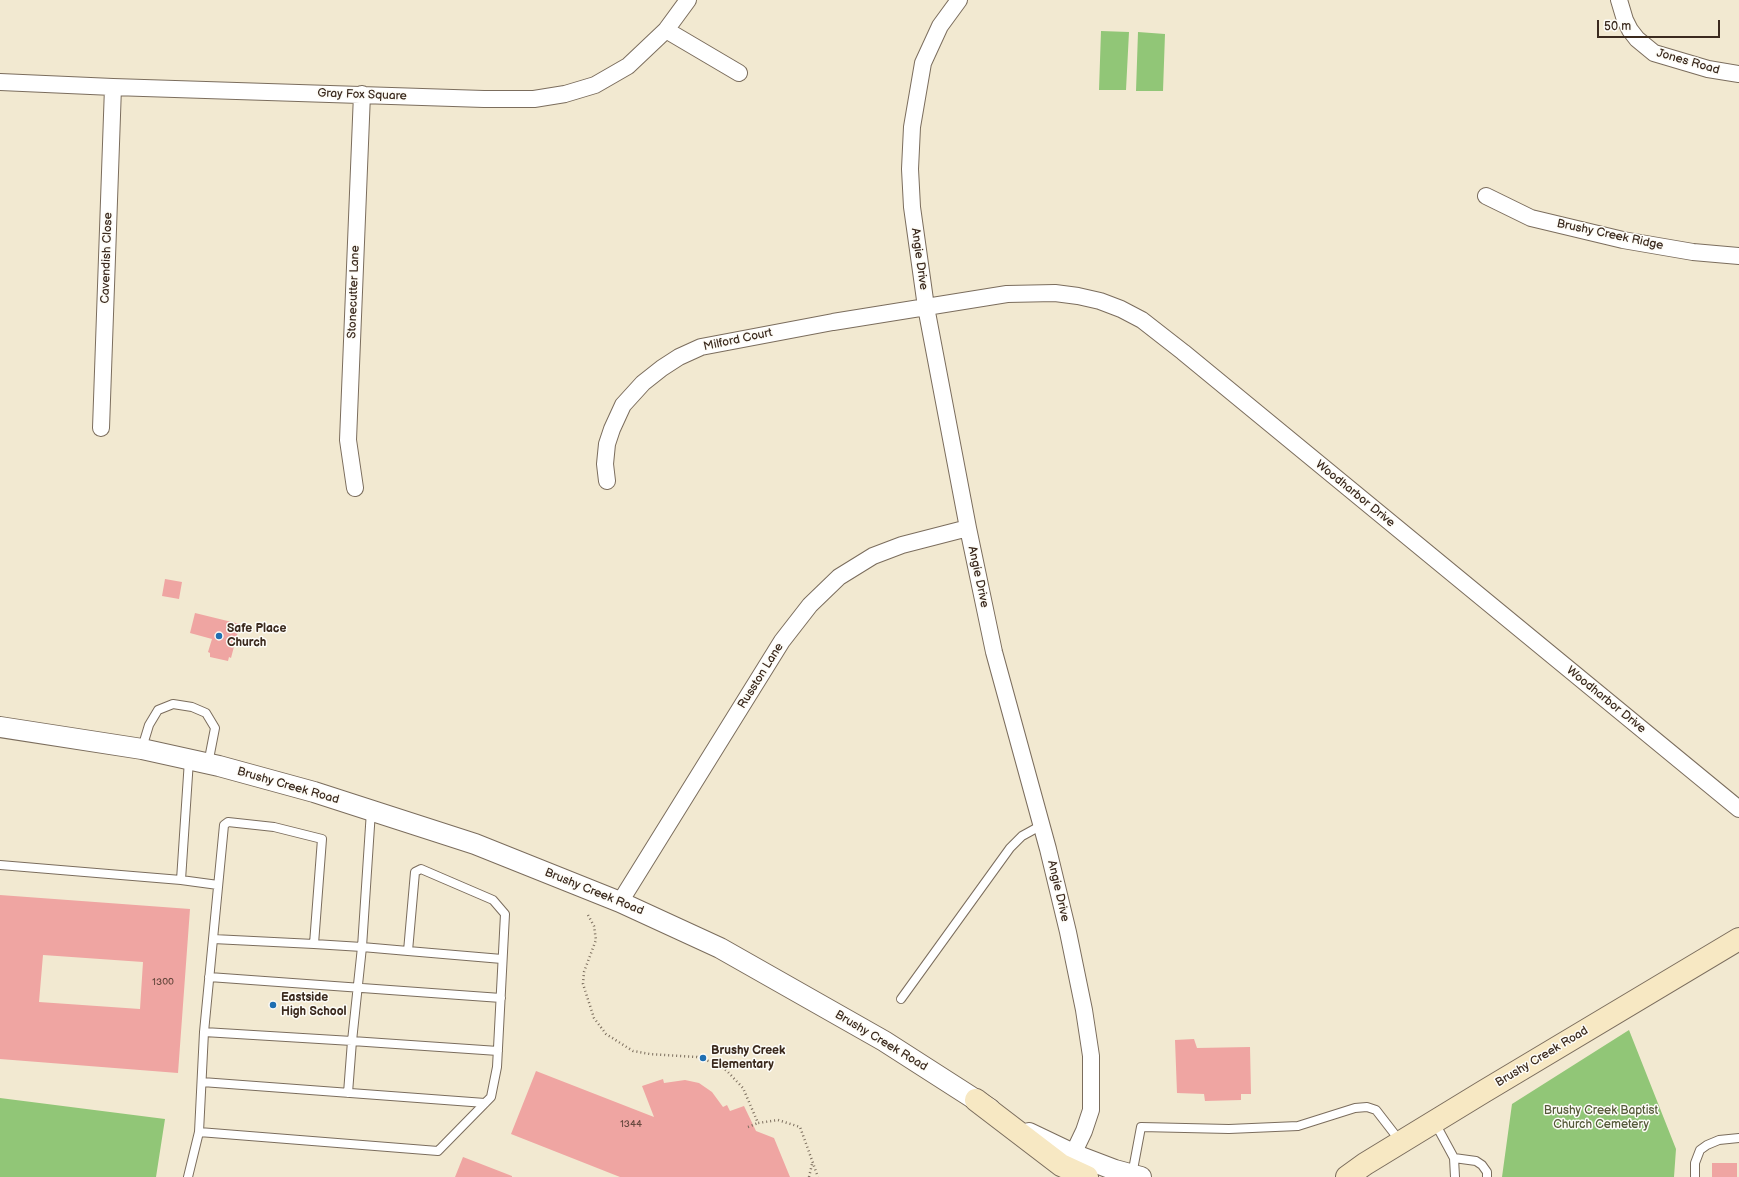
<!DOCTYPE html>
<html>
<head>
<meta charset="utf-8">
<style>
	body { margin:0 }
	#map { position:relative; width:1739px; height:1177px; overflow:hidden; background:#f2e9d1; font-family:"Balsamiq Sans",sans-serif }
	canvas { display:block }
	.scale { position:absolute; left:1597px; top:20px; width:123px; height:18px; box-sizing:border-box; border:2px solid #3b2a1e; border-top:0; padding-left:5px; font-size:12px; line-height:14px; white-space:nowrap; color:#3b2a1e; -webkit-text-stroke:3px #fdfcf7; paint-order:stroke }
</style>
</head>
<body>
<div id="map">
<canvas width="1739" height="1177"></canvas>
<div class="scale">50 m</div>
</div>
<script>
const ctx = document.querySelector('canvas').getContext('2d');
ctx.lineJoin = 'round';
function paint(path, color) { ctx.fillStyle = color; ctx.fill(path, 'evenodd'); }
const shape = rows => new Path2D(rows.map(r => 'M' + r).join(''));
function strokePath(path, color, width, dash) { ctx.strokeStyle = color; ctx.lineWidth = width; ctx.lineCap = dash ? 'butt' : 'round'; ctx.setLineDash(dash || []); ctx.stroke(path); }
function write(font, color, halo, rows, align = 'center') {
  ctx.font = font + ' "Balsamiq Sans",sans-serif'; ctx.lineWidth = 3; ctx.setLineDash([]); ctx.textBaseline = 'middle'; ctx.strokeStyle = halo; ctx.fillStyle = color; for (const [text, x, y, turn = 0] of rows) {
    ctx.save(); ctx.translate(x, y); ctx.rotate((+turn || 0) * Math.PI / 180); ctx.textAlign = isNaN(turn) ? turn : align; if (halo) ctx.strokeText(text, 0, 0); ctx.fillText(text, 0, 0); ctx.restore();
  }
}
const green = shape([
	[1101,31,1129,32,1126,90,1099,90],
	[1138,32,1165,34,1163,91,1136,91],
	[1629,1030,1676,1149,1674,1177,1502,1177,1512,1104],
	[0,1098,165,1119,156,1177,0,1177]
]);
const building = shape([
	[165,579,182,582,179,599,162,596],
	[195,613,240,624,231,658,229,657,228,661,210,657,210,653,208,652,212,639,190,633],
	[0,895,190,909,178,1073,0,1059],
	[43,955,143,962,140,1009,39,1002],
	[1194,1039,1197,1048,1250,1047,1251,1094,1241,1094,1241,1100,1205,1101,1204,1094,1177,1093,1175,1040],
	[536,1071,654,1117,642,1086,663,1079,664,1083,685,1080,699,1083,712,1092,723,1107,727,1105,730,1111,744,1106,756,1131,774,1138,790,1177,620,1177,511,1134],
	[463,1157,512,1176,512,1177,455,1177],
	[1712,1163,1737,1163,1737,1177,1712,1177]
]);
const path = shape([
	[588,915,594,926,596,940,584,972,583,984,594,1018,606,1034,633,1051,650,1054,697,1057,717,1064,727,1071,743,1088,758,1123,778,1120,800,1127,818,1177],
	[748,1127,758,1123],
	[809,1177,812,1164]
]);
const service = shape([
	[142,748,149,725,158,710,173,704,192,707,206,713,215,728,208,764],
	[0,865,181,880,189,760],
	[181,880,218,885],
	[213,939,314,944],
	[408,951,502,959],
	[209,977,501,998],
	[901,999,1010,848,1022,836,1042,825],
	[204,1032,199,1132,438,1151,491,1097,497,1067,505,914,493,900,421,869,415,872,408,951,362,947,314,944,322,839,274,827,228,822,224,825,204,1032,352,1041,362,947,371,811],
	[202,1082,485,1103],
	[348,1093,352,1041,498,1051],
	[1435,1123,1454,1158,1455,1177],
	[1454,1158,1476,1161,1482,1165,1487,1172,1487,1177],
	[1132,1175,1141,1127,1229,1129,1298,1126,1355,1108,1367,1107,1376,1110,1400,1141],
	[188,1177,199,1132],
	[1695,1177,1695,1163,1700,1150,1707,1145,1719,1140,1739,1138]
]);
const minor = shape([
	[959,0,940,26,923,63,912,127,910,169,912,207,926,307,968,528,994,652,1048,849,1068,932,1084,1010,1091,1056,1091,1110,1084,1131,1073,1154],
	[1619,0,1625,20,1630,30,1637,39,1654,53,1708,69,1739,74],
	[666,30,739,73],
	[0,82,113,87,484,99,534,99,565,94,595,85,628,66,666,30,688,0],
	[1486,196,1531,218,1623,240,1693,252,1739,256],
	[101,428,113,87],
	[607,481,605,464,607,444,612,429,623,405,643,383,662,368,679,357,701,347,833,322,1007,294,1055,293,1078,296,1100,301,1121,309,1142,320,1183,352,1739,809],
	[355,488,348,440,362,94],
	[620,902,782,641,810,605,839,577,873,556,902,545,968,528]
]);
const tertiary = shape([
	[0,727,142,749,219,766,314,792,475,844,620,902,720,948,884,1041,990,1109],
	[1029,1133,1073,1154,1115,1170,1141,1177]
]);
const secondary = shape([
	[976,1100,1061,1165,1087,1177],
	[1347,1177,1365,1164,1483,1092,1739,939]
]);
const markers = [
	[219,636,4,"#1f6fb2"],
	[273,1005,4,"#1f6fb2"],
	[703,1058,4,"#1f6fb2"]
];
const numberNames = [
	["1300",163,982],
	["1344",631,1124]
];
const streetNames = [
	["Jones Road",1688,62,16],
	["Gray Fox Square",362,95,2],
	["Brushy Creek Ridge",1610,235,12],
	["Cavendish Close",107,258,-88],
	["Angie Drive",919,259,82],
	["Stonecutter Lane",354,292,-88],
	["Milford Court",738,340,-12],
	["Woodharbor Drive",1355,494,39],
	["Angie Drive",978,577,78],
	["Russton Lane",761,676,-58],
	["Woodharbor Drive",1606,700,39],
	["Brushy Creek Road",288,786,16],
	["Angie Drive",1058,891,77],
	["Brushy Creek Road",594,892,22],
	["Brushy Creek Road",881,1041,31],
	["Brushy Creek Road",1542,1057,-31]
];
const poiNames = [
	["Safe Place",227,629],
	["Church",227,643],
	["Eastside",281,998],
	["High School",281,1012],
	["Brushy Creek",711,1051],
	["Elementary",711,1065]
];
const parkNames = [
	["Brushy Creek Baptist",1601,1111],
	["Church Cemetery",1601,1125]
];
paint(green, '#91c677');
paint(building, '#efa5a2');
strokePath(service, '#7b6d5d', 10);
strokePath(minor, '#7b6d5d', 18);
strokePath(tertiary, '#7b6d5d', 22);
strokePath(secondary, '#7b6d5d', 24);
strokePath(path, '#7b6d5d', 2.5, [1, 3]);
strokePath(service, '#fff', 8);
strokePath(minor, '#fff', 16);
strokePath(tertiary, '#fff', 20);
strokePath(secondary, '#f7e8c3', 22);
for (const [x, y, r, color] of markers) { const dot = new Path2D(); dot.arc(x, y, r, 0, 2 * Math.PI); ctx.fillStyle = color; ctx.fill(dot); strokePath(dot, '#fdfcf7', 1.5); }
write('10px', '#68493f', null, numberNames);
write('12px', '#3b2a1e', '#fdfcf7', streetNames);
write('bold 12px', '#3b2a1e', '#fdfcf7', poiNames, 'left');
write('12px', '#555939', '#fdfcf7', parkNames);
</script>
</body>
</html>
